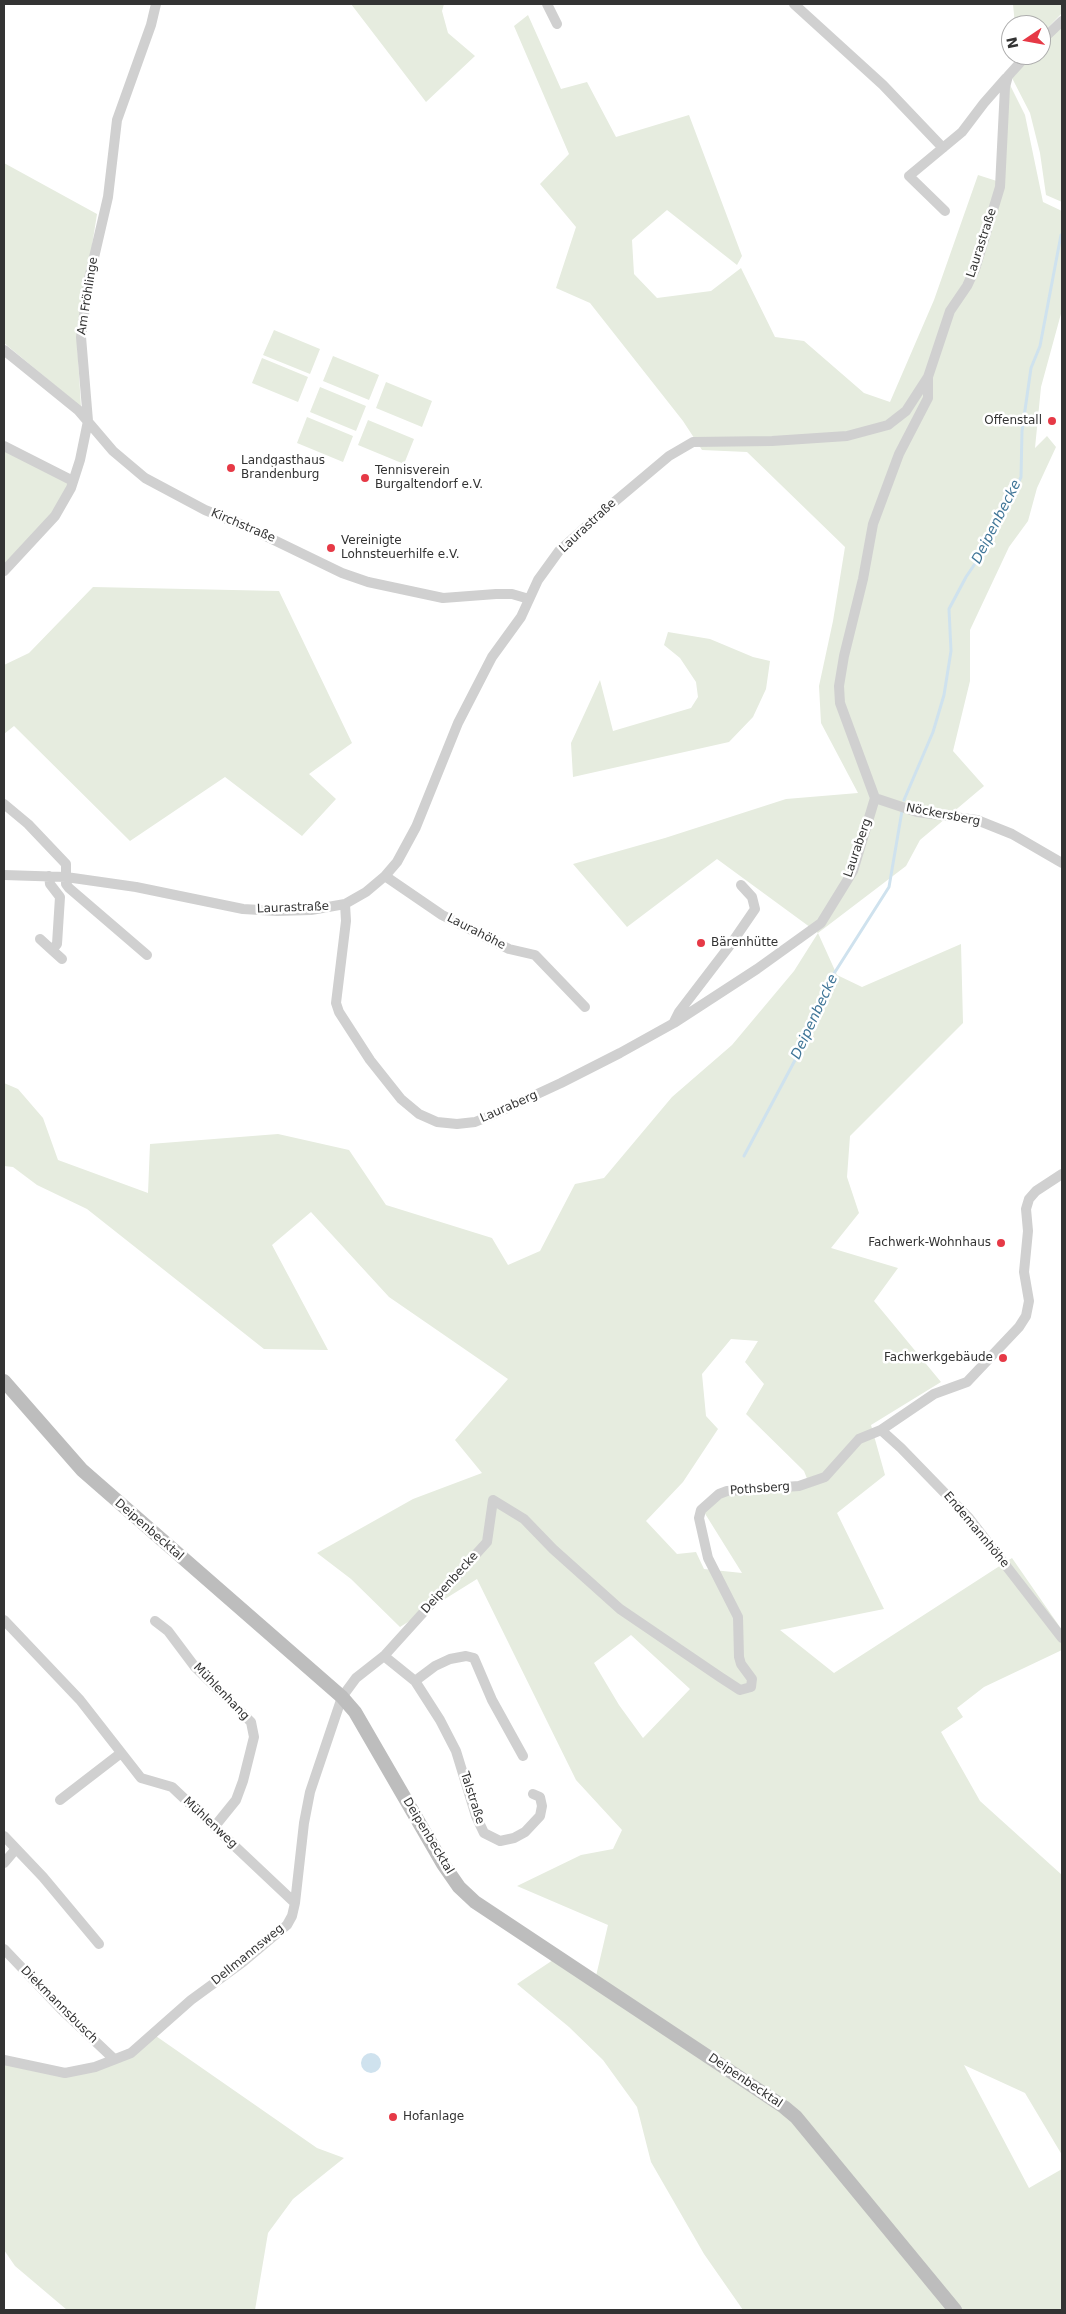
<!DOCTYPE html>
<html>
<head>
<meta charset="utf-8">
<style>
	body { margin:0 }
	#map { position:relative; width:1066px; height:2314px; overflow:hidden; background:#fff; font-family:"DejaVu Sans",sans-serif }
	canvas { display:block }
	.frame { position:absolute; inset:0; border:5px solid #333; pointer-events:none }
	.north { position:absolute; left:1001px; top:15px; width:50px; height:50px; box-sizing:border-box; background:#fff; border:1px solid #adadad; border-radius:50%; rotate:258deg; font-size:14px; font-weight:700; line-height:20px; text-align:center; color:#333 }
	.north::after { content:''; display:block; margin:auto; width:18px; height:22px; background:#e63946; clip-path:polygon(50% 0,100% 100%,50% 72%,0 100%) }
</style>
</head>
<body>
<div id="map">
<canvas width="1066" height="2314"></canvas>
<div class="frame"></div>
<div class="north">N</div>
</div>
<script>
const ctx = document.querySelector('canvas').getContext('2d');
ctx.lineJoin = 'round';
function paint(path, color) { ctx.fillStyle = color; ctx.fill(path, 'evenodd'); }
const shape = rows => new Path2D(rows.map(r => 'M' + r).join(''));
function strokePath(path, color, width, dash) { ctx.strokeStyle = color; ctx.lineWidth = width; ctx.lineCap = dash ? 'butt' : 'round'; ctx.setLineDash(dash || []); ctx.stroke(path); }
function write(font, color, halo, rows, align = 'center') {
  ctx.font = font + ' "DejaVu Sans",sans-serif'; ctx.lineWidth = 5; ctx.setLineDash([]); ctx.textBaseline = 'middle'; ctx.strokeStyle = halo; ctx.fillStyle = color; for (const [text, x, y, turn = 0] of rows) {
    ctx.save(); ctx.translate(x, y); ctx.rotate((+turn || 0) * Math.PI / 180); ctx.textAlign = isNaN(turn) ? turn : align; if (halo) ctx.strokeText(text, 0, 0); ctx.fillText(text, 0, 0); ctx.restore();
  }
}
const green = shape([
	[351,4,444,4,442,11,448,33,475,56,426,102],
	[1013,4,1062,4,1062,13,1041,35,1041,25,1015,25],
	[528,15,561,89,587,82,616,137,689,115,742,256,737,265,667,210,632,240,634,274,657,298,711,291,741,268,775,337,804,341,864,393,890,402,934,300,978,175,1003,183,1009,83,1025,115,1043,202,1062,211,1062,310,1041,387,1035,448,1047,436,1056,447,1037,488,1028,521,1009,547,970,630,970,681,953,751,984,786,920,840,906,866,818,933,837,975,862,987,961,944,963,1023,850,1136,847,1177,859,1213,831,1248,898,1268,874,1301,941,1382,871,1425,885,1475,837,1513,884,1609,780,1630,834,1673,1012,1558,1062,1630,1062,1650,984,1687,957,1708,963,1717,941,1732,980,1801,1062,1875,1062,2155,1025,2093,964,2065,1029,2188,1062,2169,1062,2310,956,2310,810,2128,596,1976,608,1925,517,1886,581,1855,613,1849,622,1830,576,1780,477,1579,400,1627,351,1579,317,1553,413,1499,482,1473,455,1440,508,1379,389,1297,311,1212,272,1245,328,1350,264,1349,87,1209,37,1185,13,1167,4,1166,4,1083,18,1089,43,1118,58,1160,148,1193,150,1144,278,1134,349,1150,386,1205,492,1238,508,1265,540,1251,575,1184,604,1178,672,1097,732,1045,794,971,818,933,717,859,627,927,573,864,665,838,786,799,858,793,821,723,819,686,833,621,845,547,747,452,702,450,683,421,590,303,556,288,576,227,540,184,569,154,514,26],
	[731,1339,758,1341,745,1362,764,1384,746,1414,804,1471,808,1481,721,1497,704,1512,742,1573,704,1569,696,1552,677,1554,646,1521,683,1482,718,1429,706,1416,702,1374],
	[631,1635,690,1689,643,1738,619,1705,594,1663],
	[1062,26,1062,202,1046,195,1040,153,1030,113,1012,78,1033,55,1041,55,1041,46],
	[4,163,97,214,77,341,81,407,4,343],
	[274,330,320,349,310,374,263,355],
	[333,356,379,375,369,400,323,381],
	[262,358,308,377,298,402,252,383],
	[386,382,432,401,422,427,376,408],
	[320,387,366,406,356,431,310,412],
	[307,417,353,436,343,462,297,443],
	[368,420,414,439,404,464,358,445],
	[4,449,70,482,54,514,4,568],
	[93,587,279,591,352,743,309,774,336,799,302,836,225,777,130,841,14,726,4,734,4,665,29,653],
	[668,632,710,639,753,657,770,661,766,689,753,717,729,742,573,777,571,743,600,680,613,731,691,708,698,697,696,682,680,658,664,645],
	[556,1958,787,2113,954,2310,743,2310,704,2254,651,2162,637,2107,603,2060,569,2027,517,1984],
	[153,2034,317,2148,344,2158,293,2199,268,2233,255,2310,67,2310,15,2266,4,2250,4,2061,51,2072,96,2068]
]);
const water = shape([
	'361 2063a10 10 0 1 1 20 0a10 10 0 1 1-20 0Z'
]);
const stream = shape([
	[904,800,933,732,944,695,951,651,949,609,966,577,991,540,1021,477,1022,431,1031,368,1040,346,1061,235],
	[744,1156,810,1032,828,983,889,887,902,811]
]);
const minor = shape([
	[547,4,557,24],
	[794,4,883,85,943,148],
	[1041,41,1062,21],
	[945,211,909,176,962,132,984,103,1006,78],
	[4,350,78,410,113,451,145,478,205,510,247,527,342,573,368,582,443,598,496,594,512,594,529,599],
	[4,446,73,481],
	[4,571,55,516,71,488,80,460,88,421,81,337,89,279,108,197,117,120,151,25,156,4],
	[875,798,917,812,977,820,1012,834,1062,863],
	[4,804,28,824,66,864,66,884,69,888,147,955],
	[4,875,66,877,136,887,243,909,277,911,311,910,345,904,366,892,385,876,397,862,416,827,458,723,492,657,521,617,538,580,559,551,600,514,669,456,693,442,772,441,847,436,888,425,906,411,928,377,950,311,967,286,975,269,1000,187,1005,87,1008,76,1027,55],
	[49,876,50,884,60,897,57,944,52,950,62,959],
	[385,876,442,915,509,949,535,955,585,1007],
	[345,904,346,921,336,1003,339,1012,370,1060,401,1099,419,1114,437,1122,457,1124,475,1122,492,1115,561,1083,620,1053,674,1023,757,969,821,923,853,871,875,798,840,703,839,686,844,656,863,579,873,524,899,454,928,398,928,377],
	[40,939,52,950],
	[674,1022,679,1012,731,944,755,909,752,897,741,885],
	[881,1430,901,1448,969,1518,1062,1638],
	[4,1620,80,1700,141,1778,172,1787,295,1903],
	[155,1621,168,1631,195,1667,251,1722,254,1737,243,1781,236,1800,215,1826],
	[384,1656,415,1681,440,1720,456,1751,476,1816,484,1833,500,1841,514,1838,525,1832,540,1816,542,1806,540,1797,533,1794],
	[415,1681,435,1666,450,1659,466,1656,474,1658,492,1700,523,1756],
	[60,1800,121,1753],
	[4,1836,43,1877,99,1944],
	[4,1863,15,1850],
	[4,1949,61,2009,114,2059],
	[4,2060,65,2073,95,2067,131,2053,191,2000,243,1962,287,1925,292,1916,295,1903,304,1823,310,1792,342,1697,356,1678,384,1656,487,1542,493,1500,524,1519,553,1549,620,1609,720,1677,740,1690,751,1687,752,1679,741,1664,739,1657,738,1617,708,1558,699,1518,701,1510,719,1494,727,1491,799,1486,825,1477,859,1439,881,1430,934,1394,967,1382,1019,1327,1026,1316,1029,1301,1024,1272,1028,1231,1026,1209,1029,1199,1036,1191,1062,1174]
]);
const secondary = shape([
	[4,1381,82,1470,342,1697,355,1712,443,1864,459,1887,475,1902,784,2107,796,2117,955,2310]
]);
const markers = [
	[1052,421,5,"#e63946"],
	[231,468,5,"#e63946"],
	[365,478,5,"#e63946"],
	[331,548,5,"#e63946"],
	[701,943,5,"#e63946"],
	[1001,1243,5,"#e63946"],
	[1003,1358,5,"#e63946"],
	[393,2117,5,"#e63946"]
];
const streetNames = [
	["Laurastraße",982,243,-72],
	["Am Fröhlinge",88,296,-81],
	["Kirchstraße",243,526,23],
	["Laurastraße",588,526,-43],
	["Nöckersberg",943,815,11],
	["Lauraberg",858,848,-71],
	["Laurastraße",293,908,-2],
	["Laurahöhe",476,932,27],
	["Lauraberg",509,1107,-24],
	["Pothsberg",760,1489,-4],
	["Deipenbecktal",149,1530,41],
	["Endemannhöhe",976,1530,50],
	["Deipenbecke",450,1583,-48],
	["Mühlenhang",221,1692,46],
	["Talstraße",472,1798,72],
	["Mühlenweg",210,1823,43],
	["Deipenbecktal",428,1836,59],
	["Dellmannsweg",248,1955,-39],
	["Diekmannsbusch",59,2005,45],
	["Deipenbecktal",745,2081,34]
];
const poiNames = [
	["Offenstall",1042,421,"right"],
	["Landgasthaus",241,461],
	["Brandenburg",241,475],
	["Tennisverein",375,471],
	["Burgaltendorf e.V.",375,485],
	["Vereinigte",341,541],
	["Lohnsteuerhilfe e.V.",341,555],
	["Bärenhütte",711,943],
	["Fachwerk-Wohnhaus",991,1243,"right"],
	["Fachwerkgebäude",993,1358,"right"],
	["Hofanlage",403,2117]
];
const waterNames = [
	["Deipenbecke",997,522,-63],
	["Deipenbecke",815,1017,-65]
];
paint(green, '#e6ecdf');
paint(water, '#cfe2ee');
strokePath(stream, '#cfe2ee', 3);
strokePath(minor, '#d0d0d0', 10);
strokePath(secondary, '#bdbdbd', 14);
for (const [x, y, r, color] of markers) { const dot = new Path2D(); dot.arc(x, y, r, 0, 2 * Math.PI); ctx.fillStyle = color; ctx.fill(dot); strokePath(dot, '#fff', 2); }
write('12px', '#333', '#fff', streetNames);
write('12px', '#333', '#fff', poiNames, 'left');
write('italic 14px', '#3f7597', '#fff', waterNames);
</script>
</body>
</html>
